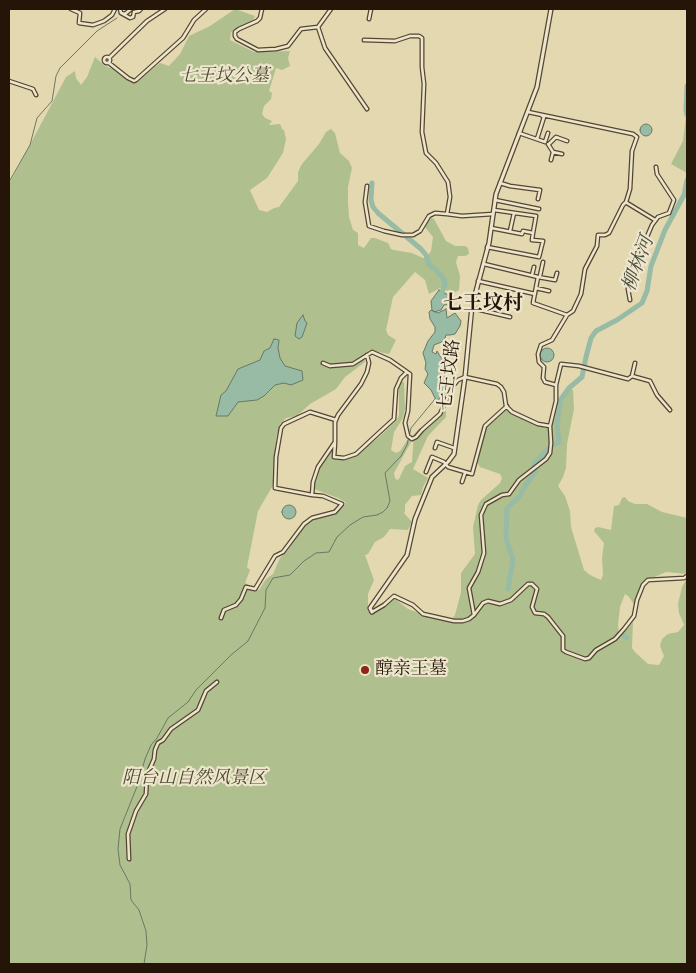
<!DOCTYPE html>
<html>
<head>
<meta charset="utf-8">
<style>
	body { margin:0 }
	#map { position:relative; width:696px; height:973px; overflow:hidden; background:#e4d8b0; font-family:"Libre Bodoni",serif }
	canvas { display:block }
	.frame { position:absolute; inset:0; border:10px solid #241508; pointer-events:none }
</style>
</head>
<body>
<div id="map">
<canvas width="696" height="973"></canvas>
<div class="frame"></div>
</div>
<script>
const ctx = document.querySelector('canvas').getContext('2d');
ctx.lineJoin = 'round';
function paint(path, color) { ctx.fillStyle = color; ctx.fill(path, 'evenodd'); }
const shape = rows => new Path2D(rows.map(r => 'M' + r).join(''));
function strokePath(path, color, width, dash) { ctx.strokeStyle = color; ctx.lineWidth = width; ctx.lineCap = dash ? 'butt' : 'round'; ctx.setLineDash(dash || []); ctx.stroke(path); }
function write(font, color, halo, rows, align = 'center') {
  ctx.font = font + ' "Libre Bodoni","Noto Serif SC",serif'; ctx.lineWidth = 4.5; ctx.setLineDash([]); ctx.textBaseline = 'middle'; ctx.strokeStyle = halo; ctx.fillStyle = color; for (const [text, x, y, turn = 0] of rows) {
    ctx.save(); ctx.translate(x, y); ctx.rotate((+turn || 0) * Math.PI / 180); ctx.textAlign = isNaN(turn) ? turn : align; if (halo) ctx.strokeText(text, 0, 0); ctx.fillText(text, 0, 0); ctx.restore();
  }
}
const green = shape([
	[235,9,255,16,253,20,238,27,231,32,230,40,254,52,290,51,288,58,290,66,282,70,276,68,269,91,272,93,271,99,264,106,262,114,265,118,272,121,269,125,280,124,282,129,284,130,286,139,283,153,267,178,250,190,259,210,267,212,274,208,279,207,298,181,298,172,302,164,319,144,326,132,331,129,335,133,340,153,349,161,352,168,348,187,348,202,349,217,353,230,358,233,358,245,364,248,371,238,375,238,388,243,391,249,394,250,412,253,423,258,426,258,431,251,433,237,424,226,428,217,430,217,434,219,446,241,455,246,465,246,468,248,469,254,465,256,458,256,456,262,460,276,459,290,454,293,440,288,429,294,425,280,415,272,393,297,386,330,388,335,396,340,389,354,369,350,356,362,364,359,365,362,345,377,336,389,310,404,297,416,286,418,280,424,276,439,274,480,272,487,258,511,247,567,250,570,245,583,259,590,266,579,273,574,280,558,288,550,308,521,338,512,346,504,345,502,338,498,314,489,314,482,317,471,334,445,333,456,342,457,357,454,379,437,397,420,399,415,399,387,401,382,404,382,405,409,403,418,394,432,391,450,396,453,400,451,410,436,411,438,411,442,394,473,395,478,397,480,399,479,405,466,412,462,414,434,419,429,439,418,446,410,446,417,428,436,413,469,428,478,423,487,421,495,412,496,405,505,405,511,404,513,412,522,408,530,390,529,384,537,375,542,368,554,365,555,374,580,368,594,368,606,371,612,383,602,396,597,395,599,408,609,419,613,431,618,451,620,455,615,461,592,461,573,475,554,473,527,478,505,481,500,500,483,502,478,500,474,480,467,477,462,486,426,505,409,545,428,549,428,553,423,558,399,565,392,570,389,573,390,574,409,567,444,566,468,563,477,558,486,565,496,570,511,571,527,584,570,590,575,601,580,603,575,602,558,604,543,594,531,595,528,598,527,611,530,614,506,619,505,622,498,625,497,628,501,635,504,647,504,662,512,687,518,687,574,666,572,650,579,645,582,639,591,635,606,629,597,625,594,620,607,618,625,619,635,621,637,633,622,632,648,635,652,648,664,659,665,664,656,660,646,662,639,668,634,678,632,684,625,679,613,678,604,682,587,687,578,687,964,9,964,9,184,66,77,75,71,76,78,81,85,87,77,95,57,105,66,113,69,130,82,134,83,160,63,169,66,180,54,189,36,210,26],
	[687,108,687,173,671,164,683,141]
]);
const water = shape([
	'640 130a6 6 0 1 1 12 0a6 6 0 1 1-12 0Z',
	[439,290,450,296,450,300,453,302,452,304,444,305,441,310,434,312,432,310,431,301,439,290],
	[446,309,447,318,455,313,461,321,460,326,455,334,450,335,446,335,444,341,434,345,432,352,436,354,437,351,445,364,444,395,442,398,436,400,431,390,424,383,428,374,425,369,426,363,423,353,428,341,435,332,435,327,430,319,429,312,431,310,438,313,446,309],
	[303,315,305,321,307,323,302,337,299,339,295,336,297,323,303,315],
	[274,339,279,340,278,348,280,358,285,366,302,371,303,380,291,385,284,383,275,385,264,396,257,400,238,402,228,416,216,416,221,395,226,391,238,369,260,360,264,351,270,348,274,339],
	'540 355a7 7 0 1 1 14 0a7 7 0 1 1-14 0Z',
	'282 512a7 7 0 1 1 14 0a7 7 0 1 1-14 0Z'
]);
const stream = shape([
	[9,182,30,145,37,118,52,101,56,76,60,68,97,31,117,18],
	[144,964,147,945,146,931,139,910,131,900,130,884,120,865,118,849,120,829,138,784,145,759,151,745,157,738,168,718,188,702,196,690,231,655,248,641,265,608,266,590,273,578,290,575,304,561,316,553,329,552,337,537,350,525,363,517,377,515,383,512,387,508,390,501,385,473,401,456,407,445,411,428,435,399]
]);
const river = shape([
	[687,86,686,110,687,115],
	[372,183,371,200,373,207,378,213,421,249,426,255,429,265,435,269,444,279,445,285,442,292],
	[534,466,534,464,552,445,559,442,557,424,561,399,569,388,582,377,586,357,591,338,596,331,617,320,642,303,647,291,651,266,665,230,684,195,687,180],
	[508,589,513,560,506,538,507,508,520,496,523,489,536,471],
	[622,634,627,638]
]);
const minor = shape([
	[71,9,80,13,79,23,93,25,104,21,112,15,115,9],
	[120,9,121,13,125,14,131,9],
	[262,9,260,18,257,21,239,29,235,32,235,36,237,39,258,50,276,49,288,46,301,29,318,27,325,48,367,109],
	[121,13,130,18,133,17,134,12,139,11,141,9],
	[369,19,371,9],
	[318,27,331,9],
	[364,40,395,41,410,36,419,36,422,38,422,67,424,84,422,132,426,153,436,163,448,182,450,197,447,214,462,216,493,214],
	'104 60a3 3 0 1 1 6 0a3 3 0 1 1-6 0Z',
	[109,58,147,21,165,9],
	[109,63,128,78,134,81,136,80,183,38,194,20,206,9],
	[9,81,33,89,36,95],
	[528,112,633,134,637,137,632,151,630,189,626,202,623,205,609,233,605,235,598,235,597,246,585,269,581,294,573,311,567,315,552,340,541,345,538,354,539,362,544,367,543,378,545,382,556,385],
	[519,133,545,142,548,133],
	[537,139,544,117,541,115],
	[548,144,553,152,562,154],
	[549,144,556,137,567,141],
	[551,160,553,152],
	[500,183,510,186,540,190,538,199],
	[367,186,365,202,369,226,384,231,402,235,413,235,420,231,429,216,435,213,447,214],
	[495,200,539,209],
	[627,203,655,220],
	[491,228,522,234,523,231,533,233,536,216,494,210],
	[510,231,514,213],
	[487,247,539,257,543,241,532,240,533,233],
	[484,264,538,277,533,303,567,315],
	[532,275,534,267],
	[540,276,543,262],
	[538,277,555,280,557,273],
	[478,281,535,294],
	[536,288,549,291],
	[630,300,628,289,630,276,640,261,643,246,652,225,658,217,669,213,674,200,657,174,656,167],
	[472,308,510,317],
	[323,363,330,366,353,364,372,352,390,360,410,374,408,411,405,423,408,436,412,439,416,437,422,430,440,414,453,386,458,380,465,377,497,384,501,387,504,392,506,406,512,412,538,424,550,426,551,443,550,453,546,459,519,480,509,494,502,495,486,504,481,515,484,553,478,572,469,588,474,615],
	[632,376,650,381,657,395,670,410],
	[550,426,556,401,556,385,561,364,579,366,628,379,632,376,635,363],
	[335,443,334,457,344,458,356,454,383,429,394,419,396,389,401,378,407,372],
	[435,448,437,442,454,448],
	[426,472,432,457,444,462,448,467,472,474,485,426,507,406],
	[462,482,465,473],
	[312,495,275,488,276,457,281,428,284,424,310,412,336,420],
	[372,612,384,605,394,596,413,605,423,614,454,621,463,621,469,619,474,615,483,603,488,601,500,604,511,600,528,584,532,584,537,589,532,607,535,613,544,614,548,617,563,636,563,650,566,652,585,659,589,658,596,650,615,639,624,629,634,616,637,600,643,585,648,580,684,578,687,576],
	[221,618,224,610,236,605,241,599,246,587,255,589,275,556,283,552,304,524,312,518,335,512,342,504,323,496,312,495,313,482,318,467,335,442,335,422,338,415,361,384,367,372,369,363,367,355],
	[129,859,128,834,136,811,146,794,147,775,154,759,155,750,158,743,163,740,171,729,198,710,206,691,217,682]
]);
const tertiary = shape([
	[372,612,370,608,407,555,415,519,432,477,448,462,454,454,465,377,472,306,489,243,496,194,537,87,551,9]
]);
const markers = [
	[365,670,5,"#8f2418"]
];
const parkNames = [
	["七王坟公墓",224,77],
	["阳台山自然风景区",194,779]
];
const streetNames = [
	["七王坟路",450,375,-83]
];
const poiNames = [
	["醇亲王墓",375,670]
];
const waterNames = [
	["柳林河",639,264,-70]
];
const quarterNames = [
	["七王坟村",483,304]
];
paint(green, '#b0bf8e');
paint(water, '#97bba5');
strokePath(water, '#697966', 1);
strokePath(stream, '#697966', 1);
strokePath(river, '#97bba5', 5);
strokePath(minor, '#544632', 5);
strokePath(tertiary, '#544632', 5.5);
strokePath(minor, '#ede6cc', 2.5);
strokePath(tertiary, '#ede6cc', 3);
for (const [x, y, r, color] of markers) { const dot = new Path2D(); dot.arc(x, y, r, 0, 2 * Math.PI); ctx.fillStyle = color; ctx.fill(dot); strokePath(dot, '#ede6cc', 2); }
write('italic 18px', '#4e4830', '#ede6cc', parkNames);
write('18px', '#241508', '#ede6cc', streetNames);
write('18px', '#241508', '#ede6cc', poiNames, 'left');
write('italic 19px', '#4c4f3f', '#ede6cc', waterNames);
write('bold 20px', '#241508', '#ede6cc', quarterNames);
</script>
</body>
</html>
